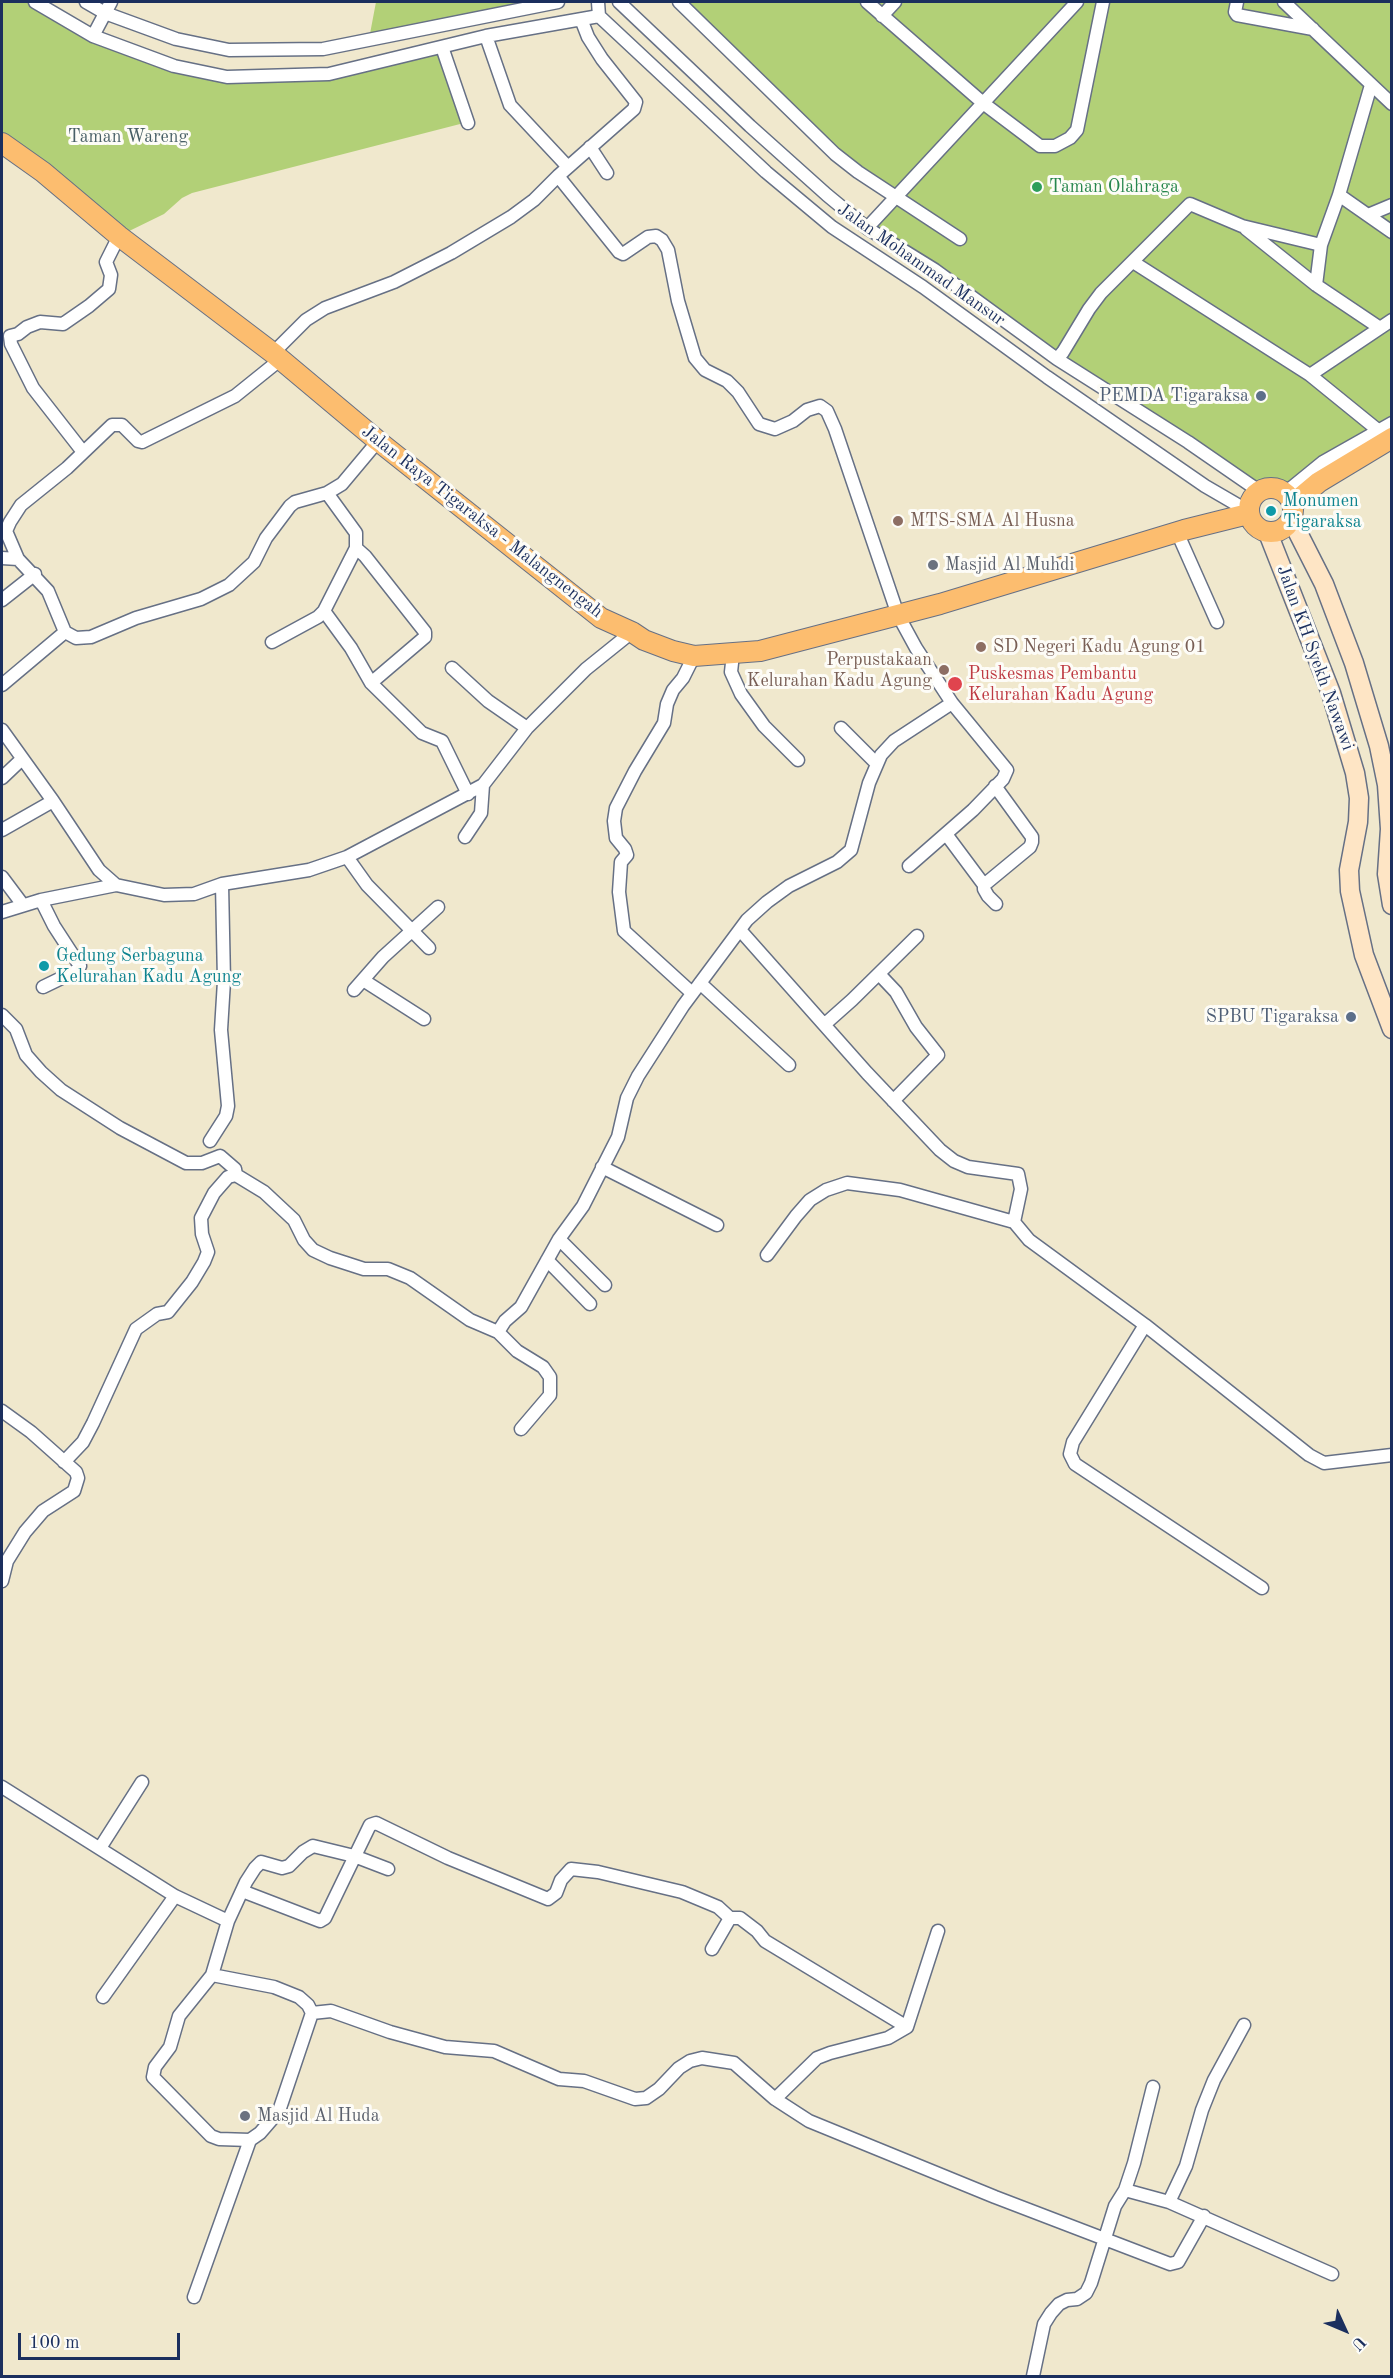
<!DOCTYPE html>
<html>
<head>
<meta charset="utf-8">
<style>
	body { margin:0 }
	#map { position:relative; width:1393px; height:2378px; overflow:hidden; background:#f0e8cd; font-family:"Old Standard TT",serif }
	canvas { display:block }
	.frame { position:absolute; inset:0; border:3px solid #1b2f5e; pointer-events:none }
	.north { position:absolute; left:1315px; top:2300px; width:60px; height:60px; -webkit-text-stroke:4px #fdfcf7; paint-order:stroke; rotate:134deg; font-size:16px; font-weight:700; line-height:24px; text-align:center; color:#1b2f5e }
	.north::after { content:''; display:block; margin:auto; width:21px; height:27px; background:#1b2f5e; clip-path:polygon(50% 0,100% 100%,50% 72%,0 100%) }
	.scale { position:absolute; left:18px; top:2333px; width:162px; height:27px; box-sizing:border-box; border:3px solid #1b2f5e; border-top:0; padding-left:8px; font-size:18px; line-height:21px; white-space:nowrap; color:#1b2f5e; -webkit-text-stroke:4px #fdfcf7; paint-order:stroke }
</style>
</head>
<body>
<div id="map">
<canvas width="1393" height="2378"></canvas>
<div class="frame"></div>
<div class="north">U</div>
<div class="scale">100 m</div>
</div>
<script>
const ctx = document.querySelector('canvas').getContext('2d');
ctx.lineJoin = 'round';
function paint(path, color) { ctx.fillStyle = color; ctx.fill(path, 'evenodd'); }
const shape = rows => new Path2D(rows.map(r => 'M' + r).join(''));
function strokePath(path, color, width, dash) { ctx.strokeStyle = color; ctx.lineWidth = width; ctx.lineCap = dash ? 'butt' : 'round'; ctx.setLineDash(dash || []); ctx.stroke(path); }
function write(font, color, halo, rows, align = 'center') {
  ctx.font = font + ' "Old Standard TT",serif'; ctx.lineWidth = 6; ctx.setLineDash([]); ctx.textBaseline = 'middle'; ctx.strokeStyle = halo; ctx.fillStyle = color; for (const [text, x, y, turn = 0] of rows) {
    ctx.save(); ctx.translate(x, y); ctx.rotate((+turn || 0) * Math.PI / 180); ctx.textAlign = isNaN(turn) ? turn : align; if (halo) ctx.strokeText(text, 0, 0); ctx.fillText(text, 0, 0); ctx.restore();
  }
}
const green = shape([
	[2,2,35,2,93,36,227,77,329,74,439,48,464,123,192,193,182,198,164,214,119,236,2,143],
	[376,2,558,2,369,39],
	[678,2,1391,2,1391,423,1285,493,1277,489,1268,488,1259,491,867,228,895,198,863,175]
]);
const minor = shape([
	[35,2,93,36,174,66,227,77,329,74,486,36,599,16],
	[86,2,105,13,176,39,229,50,323,49,558,2],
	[598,2,599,16],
	[619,2,750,126,827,195,867,228,935,270,1057,359,1188,442,1259,491],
	[679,2,835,154,858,172,960,239],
	[867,2,983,103,1040,146,1055,146,1070,138,1077,130,1103,2],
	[1237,2,1235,12,1237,15,1313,29],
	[1284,2,1392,104],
	[599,16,766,172,832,227,923,287,1047,377,1205,486,1248,511],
	[882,16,895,2],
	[93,36,111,2],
	[486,36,510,105,568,167],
	[442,47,468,123],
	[590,147,607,173],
	[558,176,619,252,623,254,648,237,656,236,662,240,668,250,678,301,695,358,705,370,727,381,738,392,759,424,775,429,793,421,807,410,820,406,827,411,835,429,898,615,916,648,952,703,1007,770,1003,779,973,810,909,866],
	[1339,195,1392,232],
	[1368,215,1392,205],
	[867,228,1077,2],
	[1246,229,1316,285,1380,328],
	[1133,262,1310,375,1379,431],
	[1316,285,1321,245,1339,195,1371,85],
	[273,353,306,320,325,308,394,282,451,253,511,217,534,200,558,176,634,109,636,102,602,59,588,37,581,19],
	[1057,359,1063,352,1089,309,1101,293,1190,204,1242,226,1321,245],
	[1310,375,1392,320],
	[83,452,33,388,11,344,10,336,18,334,27,327,40,322,63,324,89,306,109,289,111,275,106,262,119,236],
	[327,493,356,533,356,548,365,556,425,632,425,637,371,683],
	[1285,493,1323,462,1392,423],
	[1177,532,1217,622],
	[2,558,18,559],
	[2,600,35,574],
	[324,611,351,648,371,683,422,733,442,741,468,794],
	[65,632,48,591,18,559,6,531,10,522,21,505,67,468,112,425,122,425,138,441,142,442,235,396,281,359],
	[272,642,318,617,324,611,356,548],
	[733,654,731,672,741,694,764,726,798,760],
	[452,668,488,701,527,728],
	[2,685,65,632,76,638,91,637,136,618,201,599,229,585,254,562,266,538,290,506,295,502,327,493,342,484,378,441],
	[841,728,876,763],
	[2,730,53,801,99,870,116,885],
	[2,778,22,759],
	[2,830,53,801],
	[946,834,984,885,984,889,988,896,996,904],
	[465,837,481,813,483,785],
	[347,857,367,885,429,948],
	[2,877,23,905],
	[984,885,1030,847,1032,842,1032,837,995,786],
	[41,900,54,926,80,966,78,970,43,987],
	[2,912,41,900,116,885,164,895,194,894,222,884,309,870,347,857,483,785,527,728,586,669,632,632],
	[740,930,867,1073,940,1150,954,1161,968,1167,1018,1174,1021,1189,1014,1222,1029,1240,1145,1325,1309,1455,1324,1463,1392,1455],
	[879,974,896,992,916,1027,938,1055,893,1101],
	[363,980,424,1019],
	[700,983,789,1065],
	[354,990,383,957,438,907],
	[692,993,624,931,619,892,621,862,627,855,625,849,616,838,614,821,616,808,635,771,664,723,667,704,673,690,683,678,694,656],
	[2,1015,16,1029,26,1055,41,1072,61,1090,120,1128,186,1163,202,1163,220,1156,235,1169,236,1175],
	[825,1024,852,1000,917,936],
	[210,1141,226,1116,228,1106,221,1030,224,981,222,884],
	[602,1167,717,1225],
	[559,1239,605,1285],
	[767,1255,796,1216,810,1200,826,1190,847,1183,900,1190,1014,1222],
	[547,1260,590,1304],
	[1145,1325,1073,1442,1070,1454,1075,1464,1262,1588],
	[2,1411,31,1432,76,1472,78,1478,74,1491,43,1511,25,1532,7,1561,2,1581],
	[521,1429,550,1395,550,1377,543,1367,517,1351,498,1332,505,1321,521,1307,559,1239,583,1206,618,1137,627,1098,638,1076,683,1006,747,920,767,902,789,886,837,862,851,850,869,783,881,755,894,741,952,703],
	[64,1462,83,1442,93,1423,136,1329,157,1314,168,1312,192,1282,204,1262,208,1252,202,1234,201,1218,214,1193,228,1177,236,1175,264,1192,294,1220,304,1240,313,1250,330,1258,364,1269,388,1269,410,1278,470,1320,498,1332],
	[2,1787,175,1896,228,1921,212,1975,274,1987,299,1997,308,2005,312,2013,331,2011,390,2032,445,2047,494,2051,559,2079,584,2081,635,2099,646,2098,659,2089,679,2068,690,2061,702,2058,734,2063,775,2099,809,2121,995,2197,1170,2264,1178,2262,1204,2216],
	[100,1848,142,1782],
	[242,1891,320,1921,325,1918,370,1825,376,1823,448,1858,548,1899,556,1893,561,1880,571,1869,598,1872,682,1892,718,1907,730,1918],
	[228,1921,246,1882,255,1868,261,1862,282,1868,289,1866,303,1852,313,1846,354,1856,388,1869],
	[712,1949,730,1918,740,1918,757,1931,765,1941,907,2027],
	[212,1975,179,2016,170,2047,155,2067,153,2077,211,2136,219,2139,250,2140,260,2133,279,2111,312,2013],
	[103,1997,175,1896],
	[1244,2025,1214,2080,1202,2110,1186,2166,1169,2202,1332,2274],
	[775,2099,817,2058,830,2053,888,2038,907,2027,938,1931],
	[1125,2190,1169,2202],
	[194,2297,250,2140],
	[1033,2376,1044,2324,1051,2313,1059,2304,1067,2300,1077,2299,1086,2293,1091,2283,1115,2206,1125,2190,1134,2163,1153,2087]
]);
const secondary = shape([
	[1292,521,1324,584,1354,663,1379,746,1387,785,1390,829,1387,874,1392,905],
	[1268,533,1331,693,1355,773,1359,798,1358,822,1349,870,1350,891,1364,955,1392,1029]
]);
const primary = shape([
	[2,143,43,172,119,236,273,353,378,441,601,618,632,632,644,640,673,651,694,656,760,651,940,604,1184,530,1248,514],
	'1249 510a22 22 0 1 1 44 0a22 22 0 1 1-44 0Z',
	[1294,503,1319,482,1392,438]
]);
const markers = [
	[1037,187,6,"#2e9e5b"],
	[1261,396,6,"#5c6f8a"],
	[1271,511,6,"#0f9aa8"],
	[898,521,6,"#8d6e63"],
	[933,565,6,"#6b7280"],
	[981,647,6,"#8d6e63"],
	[944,670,6,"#8d6e63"],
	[955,684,8,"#e0444e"],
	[44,966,6,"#0f9aa8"],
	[1351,1017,6,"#5c6f8a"],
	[245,2116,6,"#6b7280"]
];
const parkNames = [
	["Taman Wareng",128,137]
];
const leisureNames = [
	["Taman Olahraga",1049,187]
];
const streetNames = [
	["Jalan Mohammad Mansur",921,265,35],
	["Jalan Raya Tigaraksa - Malangnengah",482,522,38],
	["Jalan KH Syekh Nawawi",1315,658,70]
];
const serviceNames = [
	["PEMDA Tigaraksa",1249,396],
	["SPBU Tigaraksa",1339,1017]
];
const cultureNames = [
	["Monumen",1283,501],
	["Tigaraksa",1283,522],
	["Gedung Serbaguna",56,956],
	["Kelurahan Kadu Agung",56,977]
];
const educationNames = [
	["MTS-SMA Al Husna",910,521],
	["SD Negeri Kadu Agung 01",993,647],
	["Perpustakaan",932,660,"right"],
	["Kelurahan Kadu Agung",932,681,"right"]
];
const worshipNames = [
	["Masjid Al Muhdi",945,565],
	["Masjid Al Huda",257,2116]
];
const healthNames = [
	["Puskesmas Pembantu",968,674],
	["Kelurahan Kadu Agung",968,695]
];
paint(green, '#b2d077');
strokePath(minor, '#667085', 15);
strokePath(secondary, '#667085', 21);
strokePath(primary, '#667085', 22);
strokePath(minor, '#fff', 12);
strokePath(secondary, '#fee5c5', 18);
strokePath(primary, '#fcbd6f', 20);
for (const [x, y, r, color] of markers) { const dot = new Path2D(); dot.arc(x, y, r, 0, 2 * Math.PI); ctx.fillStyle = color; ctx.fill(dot); strokePath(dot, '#fdfcf7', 2); }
write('18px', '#485f66', '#fdfcf7', parkNames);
write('18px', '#27864d', '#fdfcf7', leisureNames, 'left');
write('18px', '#1b2f5e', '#fdfcf7', streetNames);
write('18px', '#4e5e75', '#fdfcf7', serviceNames, 'right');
write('18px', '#0d838f', '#fdfcf7', cultureNames, 'left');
write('18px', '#785e54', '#fdfcf7', educationNames, 'left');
write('18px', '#5b616d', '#fdfcf7', worshipNames, 'left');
write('18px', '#be3a42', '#fdfcf7', healthNames, 'left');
</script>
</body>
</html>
